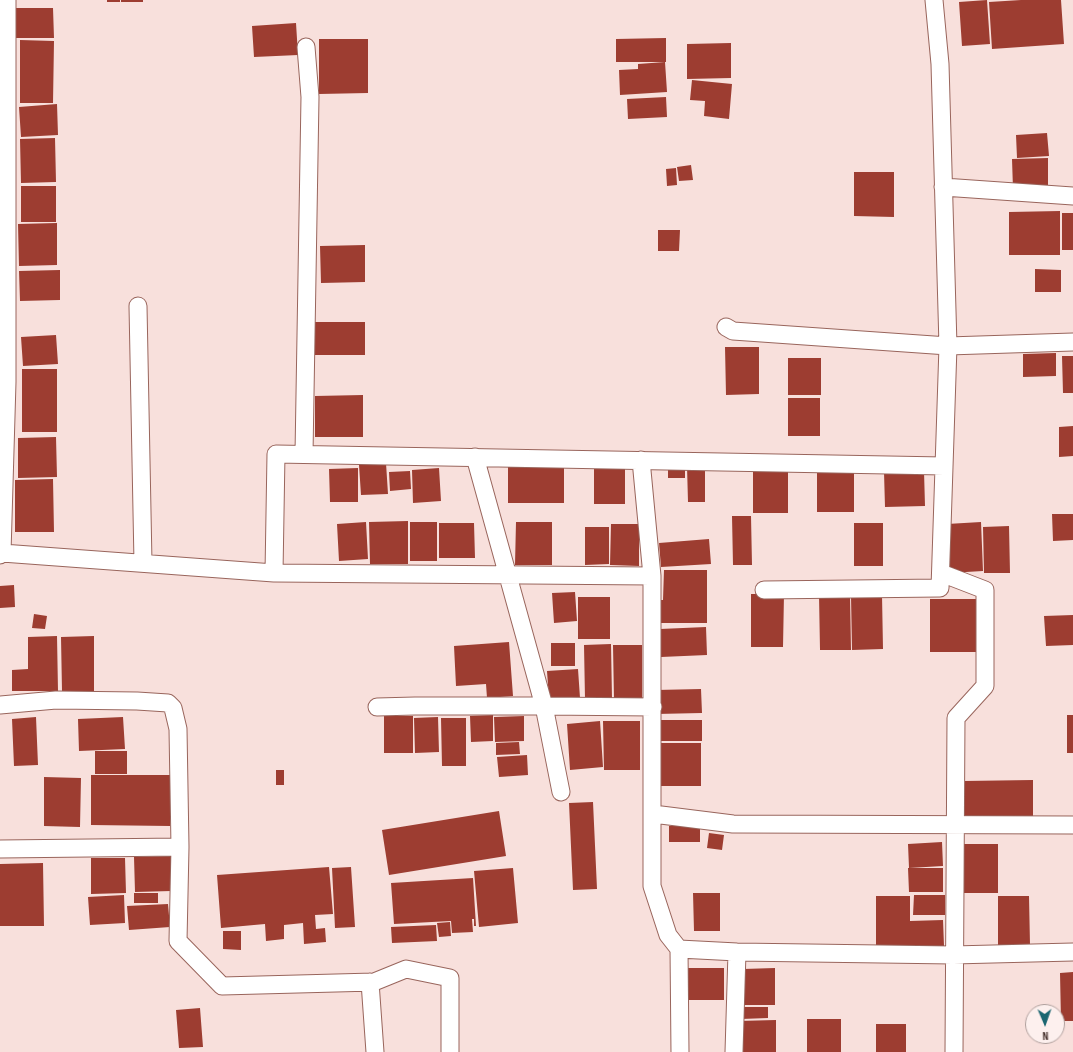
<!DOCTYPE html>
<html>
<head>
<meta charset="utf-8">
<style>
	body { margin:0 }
	#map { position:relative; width:1073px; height:1052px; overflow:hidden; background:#f8e0dc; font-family:"Sofia Sans Condensed",sans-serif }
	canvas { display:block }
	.north { position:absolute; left:1025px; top:1004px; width:40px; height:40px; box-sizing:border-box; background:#fdf0ee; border:1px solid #af9f9c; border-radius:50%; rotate:178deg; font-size:11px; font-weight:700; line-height:16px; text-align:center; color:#3b2521 }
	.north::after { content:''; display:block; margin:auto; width:14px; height:18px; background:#1b6671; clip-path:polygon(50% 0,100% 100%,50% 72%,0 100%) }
</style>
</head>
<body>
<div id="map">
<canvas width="1073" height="1052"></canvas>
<div class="north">N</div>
</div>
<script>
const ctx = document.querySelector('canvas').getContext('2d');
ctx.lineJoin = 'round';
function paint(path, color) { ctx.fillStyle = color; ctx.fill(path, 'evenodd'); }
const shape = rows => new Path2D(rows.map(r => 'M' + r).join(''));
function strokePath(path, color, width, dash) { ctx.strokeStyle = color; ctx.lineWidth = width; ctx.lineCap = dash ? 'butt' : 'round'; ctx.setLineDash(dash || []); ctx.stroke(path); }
const building = shape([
	[107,0,120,0,120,2,107,2],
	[121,0,143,0,143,2,121,2],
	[987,0,990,44,962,46,959,2],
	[1021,0,1061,0,1064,44,992,49,989,2],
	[14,8,53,8,54,38,14,38],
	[296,23,298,55,254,57,252,26],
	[666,38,666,62,616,62,616,39],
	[319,39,368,39,368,93,319,94],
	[20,40,54,41,53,103,20,103],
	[731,43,731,78,687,79,687,44],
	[665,62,667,92,620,95,619,70,638,69,638,64],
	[692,80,732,84,729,119,704,116,705,101,690,100],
	[666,97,667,117,628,119,627,99],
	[57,104,58,135,21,137,19,107],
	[1047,133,1049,156,1017,158,1016,135],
	[55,138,56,182,21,183,20,139],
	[1048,158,1048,189,1013,189,1012,159],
	[691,165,693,180,679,181,677,167],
	[676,168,677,185,667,186,666,169],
	[854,172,894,172,894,217,854,216],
	[21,186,56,186,56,222,21,222],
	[1060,211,1060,255,1009,255,1009,212],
	[1062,213,1073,213,1073,250,1062,250],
	[57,223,57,265,19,266,18,224],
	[658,230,680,230,679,251,658,251],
	[365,245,365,282,321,283,320,246],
	[1035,269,1061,270,1061,292,1035,292],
	[60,270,60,300,20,301,19,271],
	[309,322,365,322,365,355,309,355],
	[56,335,58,364,23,366,21,337],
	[725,347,759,347,759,394,726,395],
	[1056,353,1056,376,1023,377,1023,354],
	[1062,356,1073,356,1073,393,1063,393],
	[788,358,821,358,821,395,788,395],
	[22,369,57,369,57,432,22,432],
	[363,395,363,437,315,437,315,396],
	[788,398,820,398,820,436,788,436],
	[1073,426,1073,456,1059,457,1059,427],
	[56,437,57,477,18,478,18,438],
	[386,463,388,494,361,495,359,465],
	[594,464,625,464,625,504,594,504],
	[564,465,564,503,508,503,508,466],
	[705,465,705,502,688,502,687,466],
	[685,466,685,478,668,478,668,467],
	[753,466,788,466,788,513,753,513],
	[358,468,358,502,330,502,329,469],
	[439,468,441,501,413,503,412,470],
	[410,471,411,489,390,491,389,472],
	[924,471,925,506,885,507,884,472],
	[817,473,854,473,854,512,817,512],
	[53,479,54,532,15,532,15,480],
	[1052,514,1073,514,1073,540,1053,541],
	[732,516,751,516,752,565,733,565],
	[408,521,408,564,370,564,369,522],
	[366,522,368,559,339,561,337,524],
	[410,522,437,522,437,561,410,561],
	[516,522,552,522,552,565,515,565],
	[981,522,983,571,949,573,947,524],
	[439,523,474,523,475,558,439,558],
	[854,523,883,523,883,566,854,566],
	[611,524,639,524,639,566,610,565],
	[1009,526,1010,573,984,573,983,527],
	[585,527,609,527,609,564,585,565],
	[709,539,711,564,661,567,659,543],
	[664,570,707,570,707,623,657,623,657,600,663,600],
	[14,585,15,607,0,608,0,586],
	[575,592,577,621,554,623,552,593],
	[751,594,784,594,783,647,751,647],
	[850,594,851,650,820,650,819,595],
	[882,595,883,649,852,650,851,596],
	[578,597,610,597,610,639,578,639],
	[930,599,977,599,976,652,930,652],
	[34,614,47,616,45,629,32,628],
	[1073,615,1073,645,1046,646,1044,616],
	[706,627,707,655,661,657,660,629],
	[57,636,58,691,12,691,12,670,28,669,28,637],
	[94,636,94,691,62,691,61,637],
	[509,642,513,696,487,698,486,684,456,686,454,646],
	[551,643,575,643,575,666,551,666],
	[611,644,612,699,585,699,584,645],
	[613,645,642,645,642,700,614,700],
	[578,669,580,698,549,699,547,671],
	[701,689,702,713,656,714,656,690],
	[493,715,493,741,471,742,470,716],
	[1067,715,1073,715,1073,753,1067,753],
	[384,716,413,716,413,753,384,753],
	[524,716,524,741,495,742,494,717],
	[36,717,38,765,14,766,12,719],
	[123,717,125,749,79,751,78,719],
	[438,717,439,752,415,753,414,718],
	[441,718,466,718,466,766,442,766],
	[660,720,702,720,702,741,659,741],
	[600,721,603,767,570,770,567,724],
	[603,721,640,721,640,770,604,770],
	[519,742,520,754,496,755,496,743],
	[654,743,701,743,701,786,655,786],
	[95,751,127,751,127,774,95,774],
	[527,755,528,775,499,777,497,757],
	[276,770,284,770,284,785,276,785],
	[91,775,170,775,170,826,91,825],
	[44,777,81,778,80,827,44,826],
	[1033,780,1033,817,964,818,964,781],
	[593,802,597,889,573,890,569,803],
	[499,811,506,856,389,875,382,830],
	[669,826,700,826,700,842,669,842],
	[709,833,724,835,722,850,707,848],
	[942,842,943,866,909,868,908,844],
	[963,844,998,844,998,893,963,893],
	[171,856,171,891,135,892,134,857],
	[91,858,125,858,126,893,91,894],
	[43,863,44,926,0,926,0,864],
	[329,867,333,914,315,915,316,929,325,928,326,942,304,944,303,923,284,925,284,939,266,941,265,924,221,928,217,875],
	[351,867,355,927,335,928,332,868],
	[513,868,518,923,479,927,474,871],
	[908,868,943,868,943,892,909,892],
	[473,878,476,926,474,926,474,919,472,919,473,932,452,933,451,921,394,924,391,883],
	[134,893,158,893,158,903,134,903],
	[693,893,720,893,720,931,694,931],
	[124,895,125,923,90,925,88,897],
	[914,895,945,895,945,915,913,915],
	[876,896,910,896,910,921,943,920,944,946,876,946],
	[998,896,1029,896,1030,945,998,945],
	[168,904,170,927,129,930,127,906],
	[450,922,451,936,439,937,437,923],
	[436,925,437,941,392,943,391,927],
	[223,931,241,931,241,950,223,949],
	[686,968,724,968,724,1000,686,1000],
	[775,968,775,1005,744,1005,743,969],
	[1073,972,1073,1021,1061,1021,1060,973],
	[741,1007,768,1007,768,1018,741,1019],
	[200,1008,203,1047,179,1048,176,1010],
	[807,1019,841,1019,841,1052,807,1052],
	[776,1020,776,1052,739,1052,738,1021],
	[876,1024,906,1024,906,1052,876,1052]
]);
const street = shape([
	[943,187,1073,196],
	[138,306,143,563],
	[726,327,733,331,948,346,1073,342],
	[304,454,310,97,306,47],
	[475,457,544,706,653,707],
	[641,460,652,576],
	[2,553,7,382,7,0],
	[0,555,2,553,274,573,276,454,944,466],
	[274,573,652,576,652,886,668,935,679,949,680,1052],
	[941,573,985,590,985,686,956,718,954,1052],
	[764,590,940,588,948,346,940,64,934,0],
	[0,705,56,700,137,701,168,703,173,708,178,729,180,847],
	[377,707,415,706,544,706,561,792],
	[653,814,733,824,1073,825],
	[0,849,180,847,178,941,222,986,374,982,406,969,450,978,450,1052],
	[679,949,737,952,953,955,1073,952],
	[370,982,375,1052],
	[734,1052,737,952]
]);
paint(building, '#9d3d31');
strokePath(street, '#99655c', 19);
strokePath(street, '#fff', 17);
</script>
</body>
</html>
